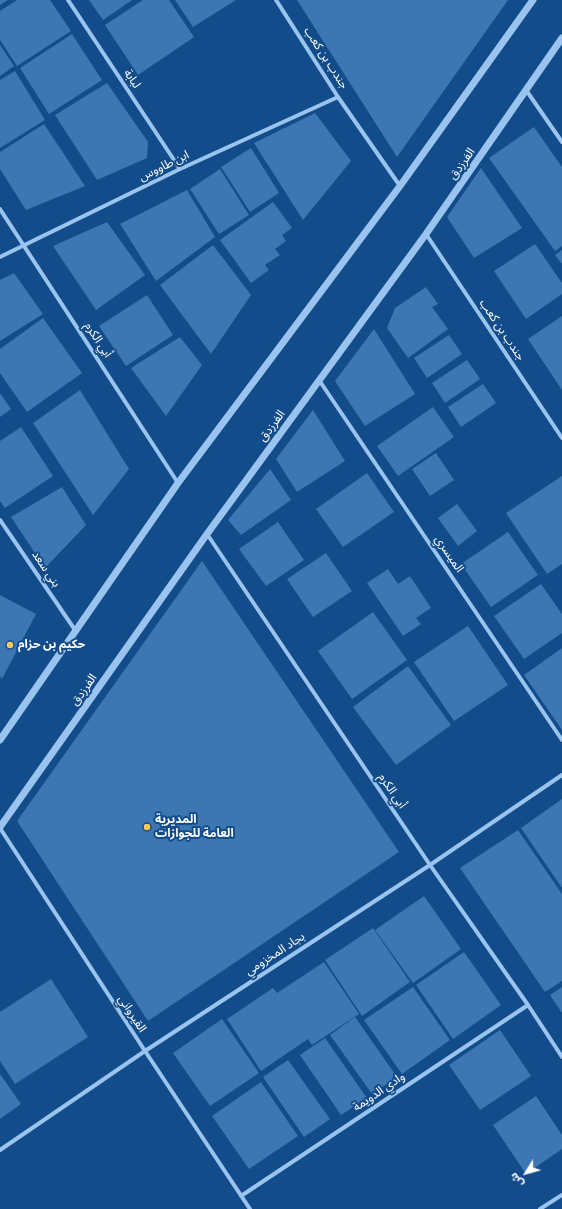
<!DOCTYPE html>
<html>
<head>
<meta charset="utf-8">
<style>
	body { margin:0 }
	#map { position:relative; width:562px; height:1209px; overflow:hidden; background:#134c8a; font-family:"PT Sans Narrow","Noto Sans Arabic",sans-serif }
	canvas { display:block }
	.north { position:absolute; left:506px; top:1153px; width:40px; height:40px; -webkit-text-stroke:3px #134c8a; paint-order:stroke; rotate:233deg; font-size:11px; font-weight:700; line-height:16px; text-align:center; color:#fff }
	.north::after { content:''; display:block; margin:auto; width:14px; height:18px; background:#fff; clip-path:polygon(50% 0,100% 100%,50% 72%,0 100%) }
</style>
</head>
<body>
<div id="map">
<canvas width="562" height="1209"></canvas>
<div class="north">ش</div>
</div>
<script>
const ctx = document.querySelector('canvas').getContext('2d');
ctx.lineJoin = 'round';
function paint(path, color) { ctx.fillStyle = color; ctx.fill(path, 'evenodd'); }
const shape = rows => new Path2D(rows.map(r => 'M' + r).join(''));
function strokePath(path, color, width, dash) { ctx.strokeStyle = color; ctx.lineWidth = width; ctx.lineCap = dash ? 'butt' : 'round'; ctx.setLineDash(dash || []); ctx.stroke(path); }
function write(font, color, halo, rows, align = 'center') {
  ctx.font = font + ' "PT Sans Narrow","Noto Sans Arabic",sans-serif'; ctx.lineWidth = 4; ctx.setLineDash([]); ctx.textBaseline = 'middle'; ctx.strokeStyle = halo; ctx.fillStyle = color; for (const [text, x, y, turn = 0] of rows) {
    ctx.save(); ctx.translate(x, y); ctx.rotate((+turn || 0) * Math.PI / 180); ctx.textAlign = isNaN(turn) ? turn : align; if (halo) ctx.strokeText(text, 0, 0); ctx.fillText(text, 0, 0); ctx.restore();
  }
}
const building = shape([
	[0,0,8,0,0,5],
	[17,0,50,0,71,31,17,66,0,40,0,11],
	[89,0,132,0,103,20],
	[143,0,169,0,194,37,138,75,105,25],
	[175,0,236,0,193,27],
	[297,0,508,0,397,157],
	[72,34,102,80,49,114,20,68],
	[0,45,14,66,0,76],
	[15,71,45,120,0,148,0,80],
	[107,83,148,142,147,158,97,180,55,115],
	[315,113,351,161,303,220,254,143],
	[44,124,85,186,26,210,0,169,0,152],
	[534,127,562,167,562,246,555,251,489,158],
	[251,148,279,193,250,212,221,167],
	[481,168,522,228,474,258,447,217],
	[220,169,249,215,219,234,190,189],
	[187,190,215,237,156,281,120,224],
	[273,202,292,228,282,235,286,241,275,249,280,255,265,265,269,270,251,283,220,240],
	[107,222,145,275,96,310,53,246],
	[535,244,562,283,562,294,526,319,494,271],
	[213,245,251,295,211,354,160,285],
	[562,250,562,264,555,255],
	[14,273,43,314,0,341,0,280],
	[426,287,438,304,432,307,448,329,408,358,387,328,395,308],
	[147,295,173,335,126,366,99,326],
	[562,316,562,390,528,339],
	[43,318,82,373,27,412,0,373,0,349],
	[374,329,415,394,365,426,335,381],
	[449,335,462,354,427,378,414,358],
	[180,337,202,365,166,416,131,368],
	[467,360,480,379,445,403,432,383],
	[483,384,496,403,461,427,448,407],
	[80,390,129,469,93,515,33,423],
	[0,393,11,409,0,417],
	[433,407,454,437,398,476,377,446],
	[313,410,345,461,297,492,276,459],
	[21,427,53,476,5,508,0,501,0,441],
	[436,453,454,480,430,496,412,469],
	[270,469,291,500,241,535,228,520],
	[367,473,394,512,343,547,316,509],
	[562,476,562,564,547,574,506,513],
	[62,487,86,525,45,568,11,517],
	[457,504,477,531,458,546,438,518],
	[278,522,304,560,266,586,239,549],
	[508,532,538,575,491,607,461,564],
	[326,553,352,591,313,617,287,579],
	[202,561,399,852,148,1021,17,821],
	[388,569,398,584,410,576,431,608,416,618,421,624,403,636,367,583],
	[541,584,562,614,562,633,524,659,494,616],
	[0,595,36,614,2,679,0,676],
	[373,612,407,660,352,699,318,651],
	[468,626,508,685,454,721,414,662],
	[562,648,562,730,524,675],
	[408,666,451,725,396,765,353,707],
	[562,799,562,888,521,828],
	[518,830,562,894,562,981,545,992,460,868],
	[424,896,461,949,413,983,375,930],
	[373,928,410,982,362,1016,325,960],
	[464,952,501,1005,453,1039,416,985],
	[324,962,359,1014,312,1045,308,1039,261,1071,227,1019,273,988,277,993],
	[51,979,88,1037,15,1084,0,1061,0,1012],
	[413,987,450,1040,402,1074,364,1020],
	[562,987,562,1013,550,995],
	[355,1017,397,1077,372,1094,330,1035],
	[222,1019,259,1073,210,1106,173,1053],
	[500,1030,531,1076,480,1110,449,1065],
	[325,1038,367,1098,341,1115,300,1055],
	[288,1060,330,1119,304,1137,263,1077],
	[0,1074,21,1104,0,1119],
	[261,1082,298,1136,249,1169,212,1116],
	[536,1096,562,1135,562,1149,526,1174,493,1125]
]);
const minor = shape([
	[68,0,180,169],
	[276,0,338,97,400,186],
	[526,90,562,142],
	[0,209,178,483],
	[426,234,562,438],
	[0,257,180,169,338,97],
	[319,380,562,740],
	[0,520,75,630],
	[207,534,430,865,528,1005,562,1057],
	[0,828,145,1051,250,1209],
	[0,1150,145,1051,430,865,562,775],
	[241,1196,528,1005],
	[540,1209,562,1195]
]);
const tertiary = shape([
	[0,740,178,483,400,186,533,0],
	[0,827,207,534,426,234,562,38]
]);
const markers = [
	[10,645,4,"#ffc959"],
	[147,827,4,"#ffc959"]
];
const streetNames = [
	["جندب بن كعب",326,58,57],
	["لبابة",132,79,56],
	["الفرزدق",462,164,-55],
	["ابن طاووس",164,166,-26],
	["جندب بن كعب",502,330,56],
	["أبي الكرم",98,340,57],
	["الفرزدق",272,426,-54],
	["الميسري",449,554,56],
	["بني سعد",46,569,56],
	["الفرزدق",84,690,-55],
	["أبي الكرم",392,791,56],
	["بجاد المخزومي",275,954,-33],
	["القيرواني",132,1014,57],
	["وادي الدويمة",379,1092,-34]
];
const poiNames = [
	["حكيم بن حزام",18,645],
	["المديرية",155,820],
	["العامة للجوازات",155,834]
];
paint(building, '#3c76b3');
strokePath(minor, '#9ac4f0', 4);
strokePath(tertiary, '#9ac4f0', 7);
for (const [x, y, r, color] of markers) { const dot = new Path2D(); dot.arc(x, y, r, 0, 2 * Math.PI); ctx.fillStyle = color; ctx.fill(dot); strokePath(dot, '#134c8a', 1.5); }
write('12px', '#fff', '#134c8a', streetNames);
write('bold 12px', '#fff', '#134c8a', poiNames, 'left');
</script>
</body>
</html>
